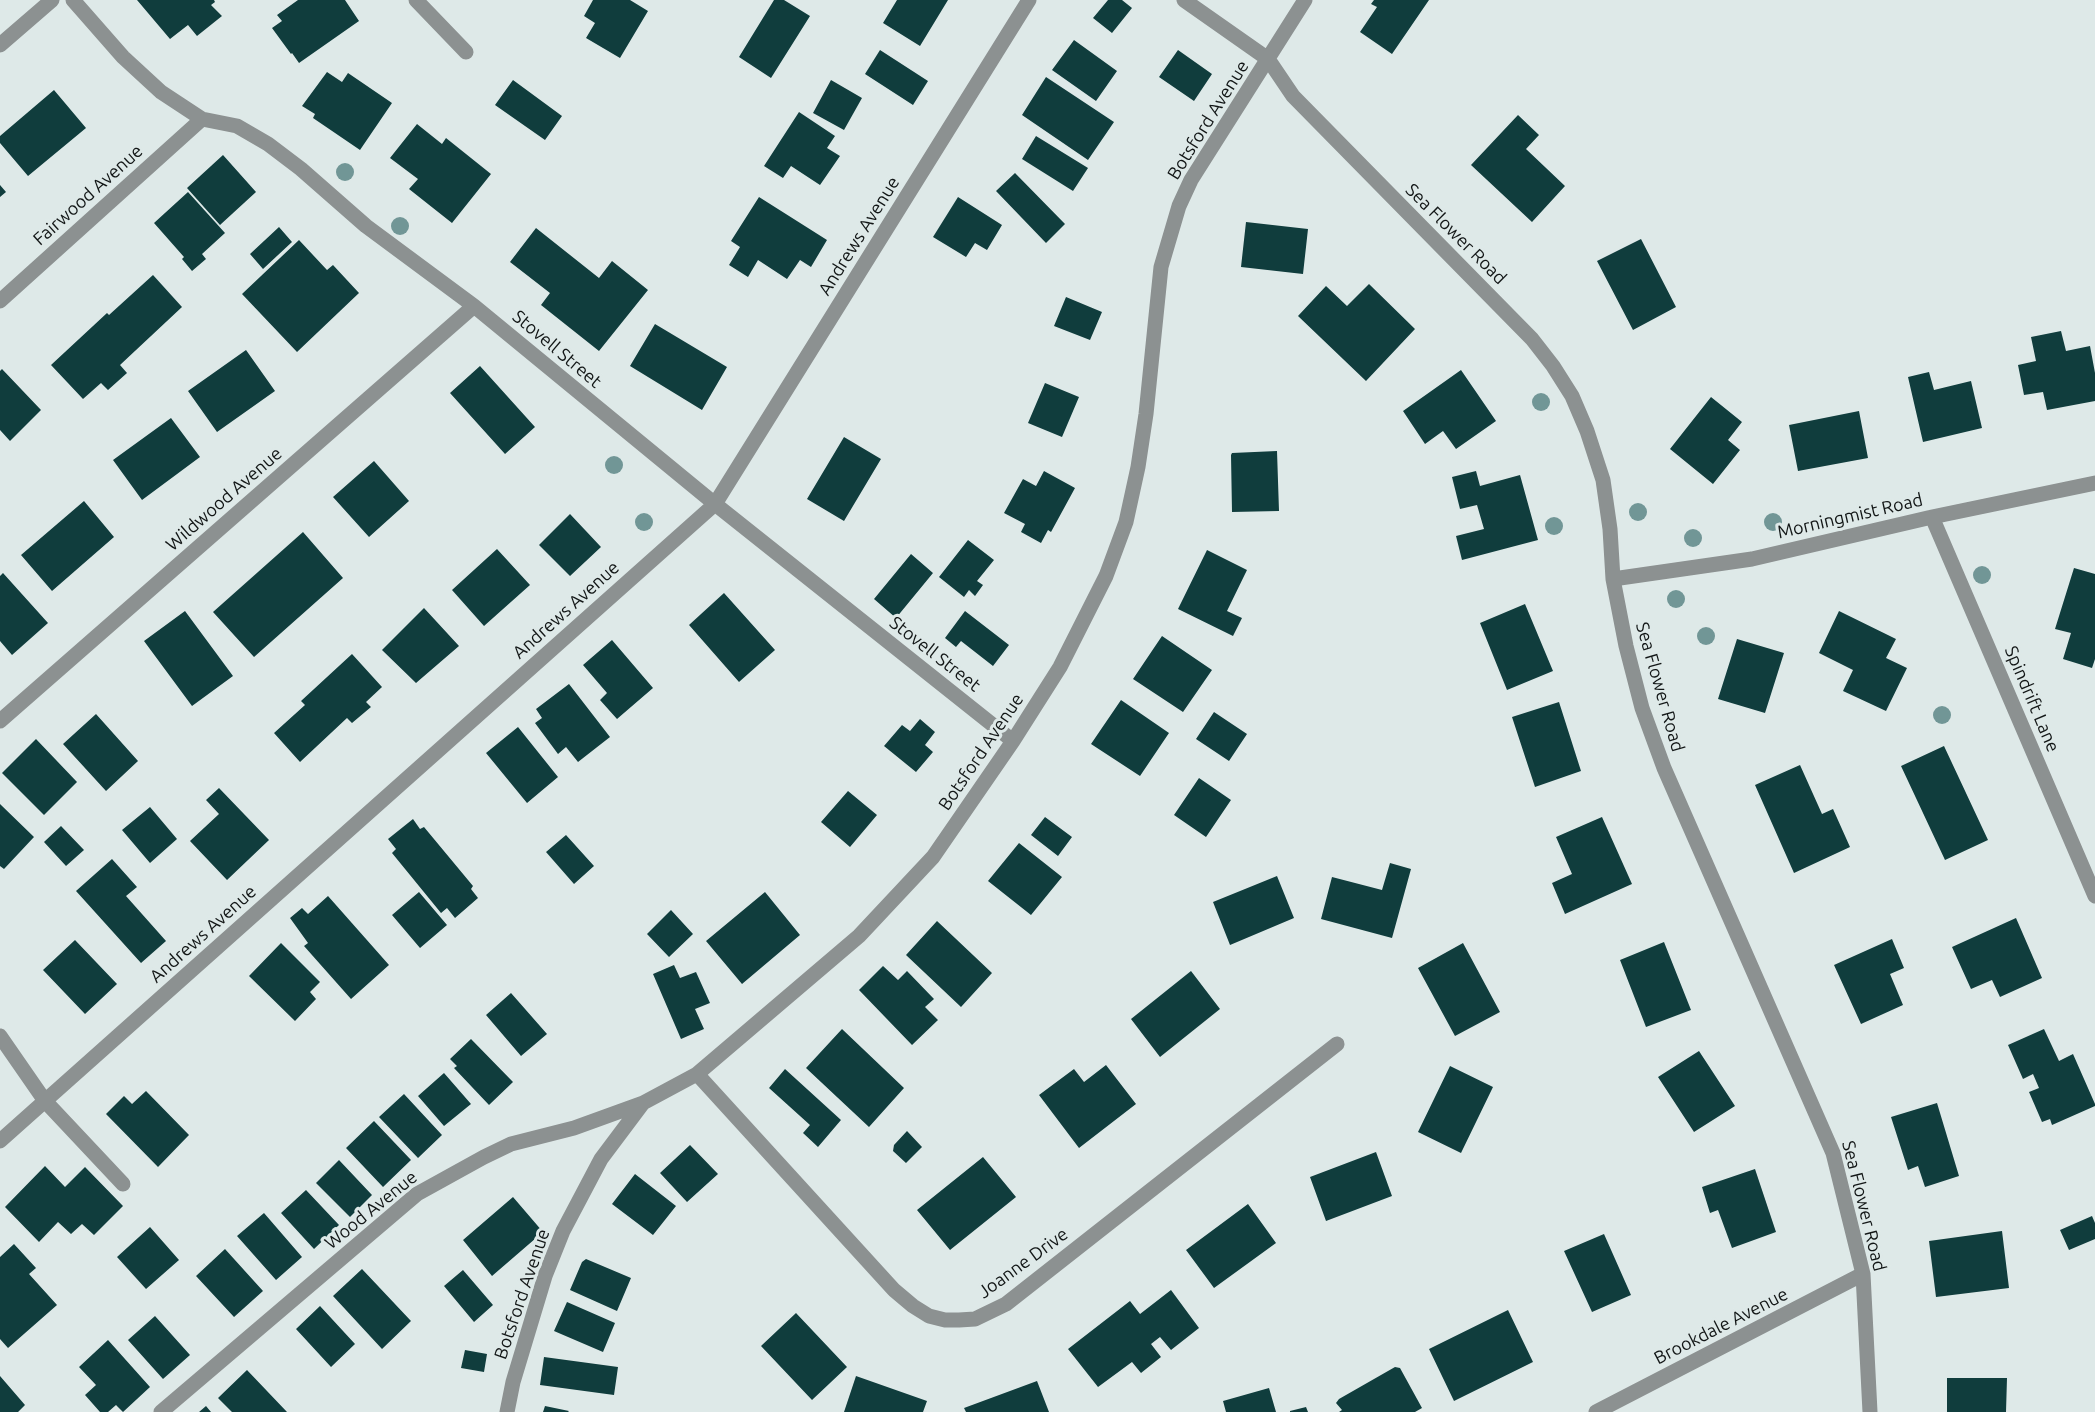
<!DOCTYPE html>
<html>
<head>
<meta charset="utf-8">
<style>
	body { margin:0 }
	canvas { display:block; background:#dee9e8 }
</style>
</head>
<body>
<canvas width="2095" height="1412"></canvas>
<script>
const ctx = document.querySelector('canvas').getContext('2d');
ctx.lineJoin = 'round';
function paint(path, color) { ctx.fillStyle = color; ctx.fill(path, 'evenodd'); }
const shape = rows => new Path2D(rows.map(r => 'M' + r).join(''));
function strokePath(path, color, width, dash) { ctx.strokeStyle = color; ctx.lineWidth = width; ctx.lineCap = dash ? 'butt' : 'round'; ctx.setLineDash(dash || []); ctx.stroke(path); }
function write(font, color, halo, rows, align = 'center') {
  ctx.font = font + ' Ubuntu,sans-serif'; ctx.lineWidth = 6; ctx.setLineDash([]); ctx.textBaseline = 'middle'; ctx.strokeStyle = halo; ctx.fillStyle = color; for (const [text, x, y, turn = 0] of rows) {
    ctx.save(); ctx.translate(x, y); ctx.rotate((+turn || 0) * Math.PI / 180); ctx.textAlign = isNaN(turn) ? turn : align; if (halo) ctx.strokeText(text, 0, 0); ctx.fillText(text, 0, 0); ctx.restore();
  }
}
const building = shape([
	[137,0,214,0,215,2,211,5,222,16,197,36,188,25,170,39],
	[298,0,345,0,359,21,299,63,292,53,291,54,272,28,282,21,277,15],
	[593,0,630,0,648,11,620,58,586,38,595,23,584,16],
	[774,0,784,0,810,16,771,78,739,57],
	[897,0,948,0,920,46,883,23],
	[1108,0,1122,0,1132,8,1112,33,1093,18],
	[1374,0,1429,0,1392,54,1360,32,1377,7,1371,4],
	[1074,40,1117,71,1096,101,1052,70],
	[880,50,928,81,913,105,865,74],
	[1178,50,1212,74,1194,101,1159,77],
	[327,72,342,82,348,73,392,103,360,150,313,118,315,114,302,106],
	[1046,77,1114,122,1088,160,1022,115],
	[513,80,562,116,545,140,495,105],
	[831,80,862,98,844,130,813,113],
	[54,90,86,128,28,176,0,143,0,136],
	[799,112,835,136,827,148,840,156,820,185,791,166,783,178,764,166],
	[1518,115,1539,135,1526,149,1565,186,1532,222,1471,165],
	[417,124,442,144,446,138,491,174,452,223,409,189,418,179,390,158],
	[1036,136,1088,168,1073,191,1022,159],
	[223,155,256,192,220,225,187,188],
	[1015,173,1065,224,1046,243,996,191],
	[0,185,6,192,0,197],
	[188,192,225,233,202,254,206,259,192,271,182,259,184,257,154,223],
	[759,197,827,240,811,267,800,260,787,279,758,260,748,277,729,265,740,247,731,241],
	[958,197,1002,225,987,250,975,243,966,257,933,237],
	[1246,222,1308,229,1303,274,1241,267],
	[279,227,292,242,263,269,250,254],
	[536,228,599,278,612,261,648,290,599,351,541,305,550,293,510,262],
	[1641,239,1676,307,1633,330,1597,261],
	[299,240,327,270,333,265,359,293,297,352,242,294],
	[153,275,182,307,120,365,127,373,108,390,101,383,83,399,51,365,107,313,109,315],
	[1369,284,1415,329,1366,381,1298,316,1326,286,1347,306],
	[1066,297,1102,312,1090,340,1054,326],
	[655,324,727,367,702,410,630,366],
	[2061,331,2066,351,2090,346,2095,373,2095,401,2047,410,2043,392,2024,395,2018,365,2036,361,2031,337],
	[246,350,275,391,217,432,188,391],
	[480,366,535,427,505,454,450,393],
	[2,369,41,410,10,441,0,430,0,371],
	[1461,370,1496,421,1456,449,1443,431,1425,444,1403,411],
	[1929,372,1934,390,1971,381,1982,428,1923,442,1908,377],
	[1045,383,1079,397,1062,437,1028,423],
	[1711,397,1742,422,1728,440,1740,450,1713,484,1670,449],
	[1859,411,1868,458,1798,471,1789,425],
	[171,418,200,457,142,500,113,460],
	[844,437,881,459,844,521,807,499],
	[1277,451,1279,511,1232,512,1231,455,1232,453],
	[374,461,409,501,369,537,333,497],
	[1044,471,1075,488,1051,532,1048,530,1041,543,1021,532,1025,524,1004,513,1023,479,1036,486],
	[1476,471,1480,486,1520,475,1538,540,1462,560,1456,536,1484,529,1477,505,1460,509,1452,477],
	[84,501,114,537,52,591,21,555],
	[570,514,601,547,570,576,539,545],
	[303,532,343,578,254,657,213,612],
	[968,540,994,560,977,581,983,585,975,596,969,590,964,597,939,577],
	[497,549,530,585,484,626,452,590],
	[1207,550,1247,570,1227,611,1242,618,1233,636,1178,609],
	[911,554,933,573,896,618,874,599],
	[2074,568,2095,574,2095,659,2092,668,2063,659,2071,633,2055,629],
	[3,573,48,623,12,655,0,641,0,576],
	[724,593,775,650,739,682,689,625],
	[1525,604,1553,671,1507,690,1480,623],
	[424,608,459,646,416,683,382,650],
	[185,611,233,676,192,706,144,641],
	[965,611,1009,645,993,666,961,641,956,647,945,638],
	[1839,611,1896,639,1886,658,1907,668,1886,711,1843,691,1853,670,1819,653],
	[1162,636,1212,670,1183,712,1133,679],
	[1737,639,1784,653,1765,713,1718,699],
	[612,640,653,688,617,719,600,700,607,693,583,665],
	[352,654,382,687,366,702,371,707,352,723,347,718,300,762,274,733,305,705,301,701],
	[569,684,610,737,578,762,566,747,558,754,535,723,542,718,536,709],
	[1121,700,1169,733,1140,776,1091,744],
	[1559,702,1581,771,1535,787,1512,717],
	[1214,712,1247,734,1229,761,1196,739],
	[96,714,138,761,106,791,63,744],
	[920,719,935,732,925,745,933,752,916,772,884,746,902,725,910,731],
	[518,727,558,777,527,803,486,753],
	[36,739,77,782,44,815,2,773],
	[1944,746,1988,840,1945,860,1901,766],
	[1800,765,1822,814,1833,809,1850,847,1794,873,1755,785],
	[1199,778,1231,800,1206,837,1174,815],
	[219,788,269,840,227,880,190,841,219,814,206,800],
	[848,791,877,815,850,847,821,822],
	[0,804,34,837,4,869,0,866],
	[150,807,177,839,150,863,122,830],
	[1045,817,1072,837,1058,856,1031,835],
	[1602,817,1632,884,1565,914,1552,883,1572,874,1556,837],
	[413,819,420,829,424,827,473,886,471,889,478,898,455,918,447,908,441,913,392,853,396,849,388,839],
	[61,826,84,850,66,866,44,842],
	[566,835,594,866,574,884,546,852],
	[1019,843,1062,877,1031,915,988,881],
	[112,859,137,887,126,896,166,941,141,963,76,891],
	[1390,863,1411,869,1392,938,1321,919,1332,877,1382,890],
	[1277,876,1294,918,1230,945,1213,902],
	[419,892,447,925,420,948,392,915],
	[765,892,800,935,742,984,706,941],
	[328,896,389,965,351,999,304,946,308,943,290,918,302,908,308,914],
	[671,910,693,934,669,957,647,934],
	[2016,918,2042,978,2000,997,1992,980,1971,989,1952,947],
	[937,921,992,973,961,1007,906,955],
	[1892,939,1904,968,1890,974,1903,1005,1861,1024,1834,965],
	[75,940,117,984,85,1014,43,970],
	[1664,942,1691,1010,1646,1027,1620,960],
	[281,943,320,982,310,992,316,999,295,1021,249,976],
	[1463,943,1500,1012,1455,1036,1418,968],
	[674,965,680,978,696,972,710,1003,695,1009,704,1029,681,1039,653,974],
	[883,966,898,980,907,971,934,999,925,1007,938,1020,912,1045,859,990],
	[1191,971,1220,1009,1160,1057,1131,1019],
	[511,993,547,1034,521,1056,486,1015],
	[842,1029,904,1088,869,1127,806,1068],
	[2044,1029,2059,1061,2073,1054,2095,1104,2095,1106,2052,1125,2050,1119,2042,1122,2029,1092,2039,1088,2033,1074,2023,1079,2008,1045],
	[471,1039,513,1082,489,1105,454,1068,457,1066,450,1059],
	[1699,1051,1735,1106,1694,1132,1658,1077],
	[1106,1065,1136,1104,1079,1148,1039,1095,1074,1069,1084,1082],
	[1450,1066,1493,1087,1461,1153,1418,1132],
	[785,1069,841,1120,818,1147,803,1133,810,1125,769,1088],
	[444,1073,471,1104,444,1126,418,1096],
	[146,1091,189,1135,158,1167,106,1114,124,1096,132,1104],
	[404,1094,442,1135,418,1158,379,1117],
	[1937,1103,1959,1176,1925,1187,1918,1166,1908,1170,1891,1117],
	[374,1121,411,1160,383,1187,346,1148],
	[907,1131,922,1147,906,1163,893,1151,894,1145],
	[690,1145,718,1174,687,1202,660,1173],
	[1376,1152,1392,1196,1326,1221,1310,1177],
	[983,1157,1016,1197,950,1250,917,1210],
	[339,1160,372,1195,350,1217,316,1183],
	[45,1166,65,1187,85,1167,123,1206,94,1235,82,1224,71,1234,58,1222,39,1242,5,1207],
	[1755,1169,1776,1232,1732,1248,1718,1210,1710,1213,1702,1187],
	[635,1174,676,1206,653,1235,612,1204],
	[306,1190,339,1225,314,1249,281,1213],
	[513,1197,543,1232,492,1276,463,1240],
	[1248,1204,1276,1243,1214,1288,1186,1250],
	[264,1213,302,1257,276,1280,237,1236],
	[2092,1216,2095,1223,2095,1239,2069,1250,2060,1230],
	[150,1227,179,1260,146,1289,117,1257],
	[2002,1231,2009,1288,1936,1297,1929,1241],
	[1604,1234,1631,1295,1592,1312,1564,1251],
	[14,1244,36,1268,29,1274,57,1305,8,1348,0,1339,0,1257],
	[225,1249,263,1291,234,1317,196,1276],
	[586,1259,631,1278,617,1311,570,1290,582,1262],
	[362,1269,411,1321,382,1349,333,1296],
	[463,1270,493,1305,474,1322,444,1286],
	[1171,1290,1199,1328,1171,1350,1160,1337,1151,1344,1161,1357,1141,1373,1132,1362,1098,1387,1068,1349,1130,1301,1140,1314],
	[567,1302,615,1323,603,1352,554,1331],
	[320,1306,355,1344,331,1367,296,1329],
	[1508,1310,1533,1362,1454,1401,1429,1349],
	[796,1313,847,1367,812,1400,761,1346],
	[155,1316,190,1355,163,1379,128,1340],
	[108,1340,150,1387,123,1412,116,1405,108,1412,100,1412,85,1395,96,1385,79,1367],
	[465,1350,487,1354,484,1372,461,1368],
	[544,1357,618,1367,614,1395,540,1385],
	[1395,1367,1400,1368,1422,1408,1415,1412,1339,1412,1342,1410,1336,1403,1339,1399],
	[247,1370,287,1412,232,1412,218,1398],
	[0,1376,25,1405,18,1412,0,1412],
	[856,1376,927,1401,923,1412,844,1412],
	[1947,1378,2007,1378,2006,1412,1947,1412],
	[1037,1381,1049,1412,966,1412,964,1408],
	[1269,1388,1276,1412,1226,1412,1223,1401],
	[206,1406,211,1412,199,1412],
	[545,1406,569,1411,568,1412,543,1412],
	[1306,1407,1308,1412,1290,1412,1290,1411]
]);
const lane = shape([
	[45,1101,123,1184]
]);
const street = shape([
	[73,0,123,57,161,92,202,119,237,126,268,144,301,169,366,226,474,306,715,504,1013,741],
	[416,0,466,52],
	[1184,0,1268,59,1293,96,1532,339,1553,366,1572,396,1587,431,1603,480,1610,529,1613,579,1626,646,1642,708,1664,768,1833,1153,1863,1274,1870,1412],
	[0,45,52,0],
	[0,301,202,119],
	[1932,517,2095,896],
	[1613,579,1752,559,1932,517,2095,483],
	[0,721,474,306],
	[0,1036,45,1101],
	[697,1074,894,1290,913,1306,929,1316,945,1320,959,1320,975,1319,1006,1304,1337,1044],
	[0,1141,715,504,1029,0],
	[161,1412,417,1194,484,1157,511,1144,574,1128,643,1103],
	[507,1412,513,1382,545,1276,563,1231,601,1159,643,1103,697,1074,859,936,933,857,1013,741,1060,667,1106,576,1126,522,1138,467,1146,414,1161,267,1179,206,1191,180,1305,0],
	[1596,1412,1863,1274]
]);
const trees = [
	[345,172],
	[400,226],
	[1541,402],
	[614,465],
	[1638,512],
	[644,522],
	[1773,522],
	[1554,526],
	[1693,538],
	[1982,575],
	[1676,599],
	[1706,636],
	[1942,715]
];
const streetNames = [
	["Botsford Avenue",1208,120,-58],
	["Fairwood Avenue",88,195,-42],
	["Sea Flower Road",1456,234,45],
	["Andrews Avenue",859,236,-58],
	["Stovell Street",557,349,40],
	["Wildwood Avenue",224,499,-41],
	["Morningmist Road",1850,516,-13],
	["Andrews Avenue",566,610,-42],
	["Stovell Street",935,654,38],
	["Sea Flower Road",1660,687,74],
	["Spindrift Lane",2032,699,67],
	["Botsford Avenue",981,752,-56],
	["Andrews Avenue",203,934,-42],
	["Sea Flower Road",1864,1206,76],
	["Wood Avenue",371,1210,-39],
	["Joanne Drive",1023,1263,-36],
	["Botsford Avenue",522,1294,-71],
	["Brookdale Avenue",1721,1326,-27]
];
paint(building, '#103d3d');
strokePath(lane, '#8c9191', 15);
strokePath(street, '#8c9191', 15);
ctx.fillStyle = '#719696';
for (const [x, y] of trees) { ctx.beginPath(); ctx.arc(x, y, 9, 0, 2 * Math.PI); ctx.fill(); }
write('18px', '#121616', '#dee9e8', streetNames);
</script>
</body>
</html>
